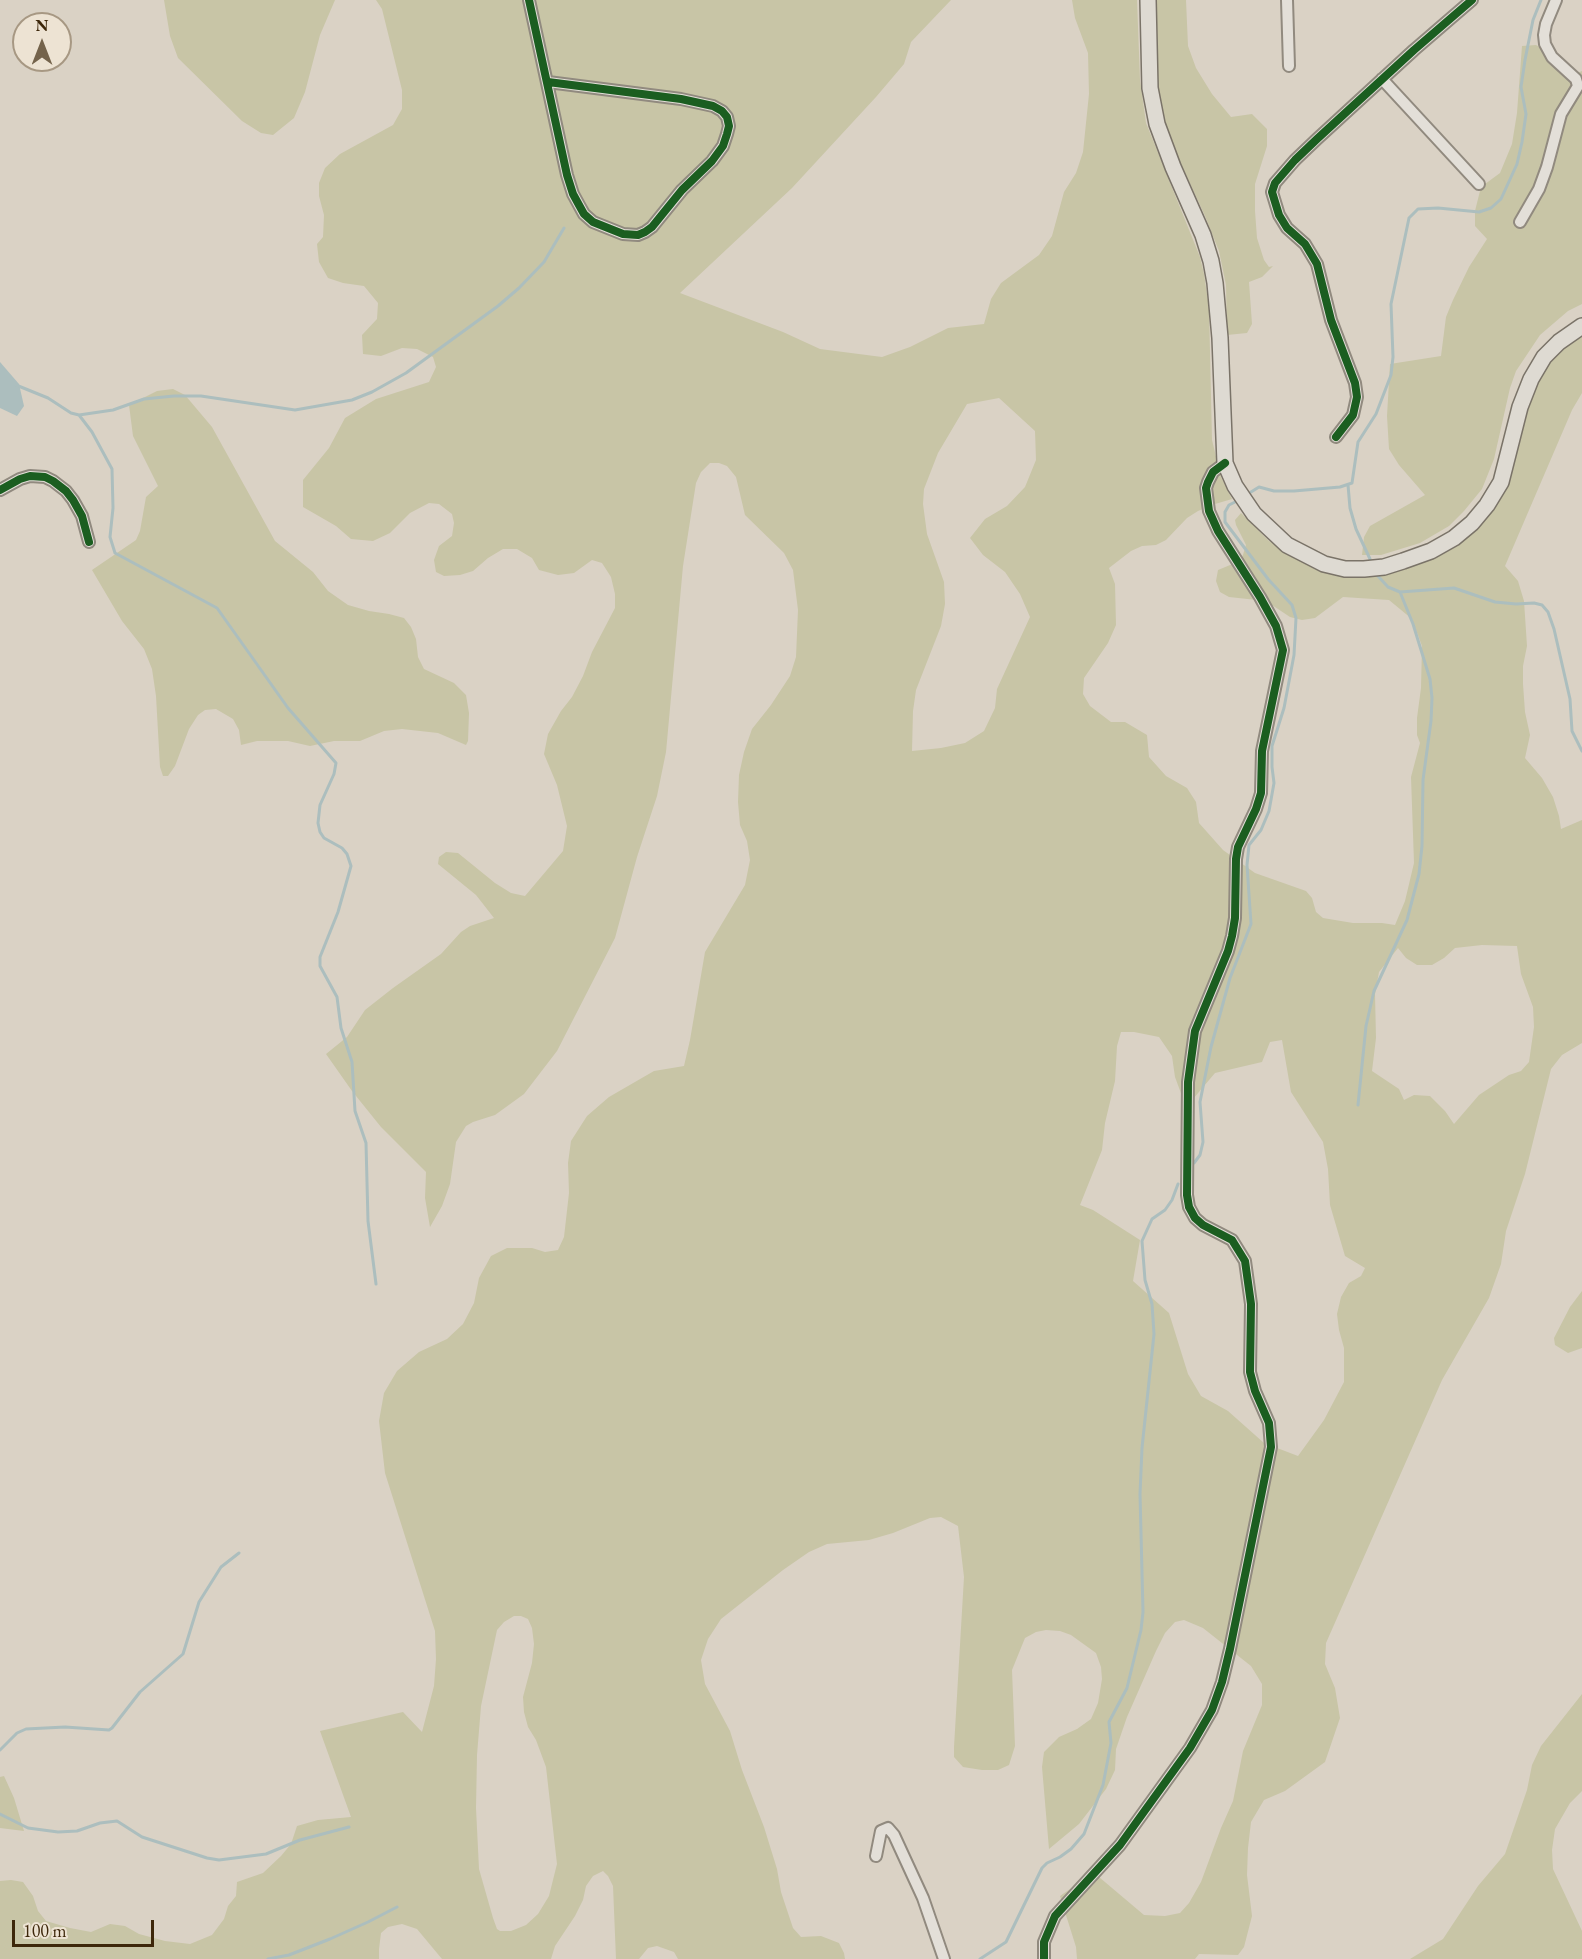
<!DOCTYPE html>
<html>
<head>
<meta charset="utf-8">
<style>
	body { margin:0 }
	#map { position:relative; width:1582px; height:1959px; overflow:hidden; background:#dad2c5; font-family:"EB Garamond",serif }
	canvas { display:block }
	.north { position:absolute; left:12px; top:12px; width:60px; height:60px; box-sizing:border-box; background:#ede3d3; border:2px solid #a79883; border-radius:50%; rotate:0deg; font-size:16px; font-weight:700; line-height:24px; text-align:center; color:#3d270a }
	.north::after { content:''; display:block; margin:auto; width:21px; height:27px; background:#74634b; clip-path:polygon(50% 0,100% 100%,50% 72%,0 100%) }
	.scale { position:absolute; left:12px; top:1920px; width:142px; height:27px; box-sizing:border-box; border:3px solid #3d270a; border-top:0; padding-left:8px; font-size:18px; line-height:21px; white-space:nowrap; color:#3d270a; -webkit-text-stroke:4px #ede3d3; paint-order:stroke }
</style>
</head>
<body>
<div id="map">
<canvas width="1582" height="1959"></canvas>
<div class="north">N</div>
<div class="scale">100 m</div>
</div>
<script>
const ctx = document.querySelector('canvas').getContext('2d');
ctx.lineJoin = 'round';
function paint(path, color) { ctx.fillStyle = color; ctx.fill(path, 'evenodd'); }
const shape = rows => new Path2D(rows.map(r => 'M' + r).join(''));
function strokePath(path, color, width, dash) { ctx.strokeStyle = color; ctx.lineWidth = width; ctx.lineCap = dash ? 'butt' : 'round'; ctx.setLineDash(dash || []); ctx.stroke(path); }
const green = shape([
	[164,0,335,0,320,35,305,92,294,118,273,135,261,133,242,121,178,58,170,36],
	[376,0,951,0,911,42,904,64,876,97,792,188,680,293,783,332,820,349,882,357,910,347,948,328,984,324,991,299,1001,283,1039,255,1052,236,1064,192,1076,173,1083,152,1089,94,1088,53,1075,18,1072,0,1137,0,1140,80,1146,123,1200,257,1204,274,1209,308,1212,440,1221,477,1232,499,1215,504,1198,511,1187,518,1166,540,1156,545,1142,546,1131,551,1109,568,1115,584,1116,625,1108,643,1084,678,1083,694,1090,706,1111,722,1125,722,1147,735,1149,757,1166,776,1187,788,1196,802,1199,823,1223,850,1255,873,1306,891,1312,898,1316,912,1323,918,1353,923,1382,923,1395,925,1405,901,1414,863,1411,777,1420,743,1417,735,1417,718,1421,688,1422,646,1412,619,1389,600,1343,597,1315,618,1302,620,1290,617,1266,601,1229,597,1220,592,1216,581,1218,570,1235,563,1242,558,1246,545,1236,525,1235,520,1241,513,1269,541,1303,561,1380,573,1480,519,1526,389,1582,322,1582,393,1572,410,1505,566,1518,581,1524,601,1527,646,1523,666,1523,684,1525,712,1530,735,1525,758,1542,778,1553,797,1559,816,1561,829,1582,820,1582,1043,1562,1055,1551,1069,1525,1174,1506,1231,1501,1264,1489,1298,1442,1380,1326,1643,1325,1664,1335,1688,1340,1718,1325,1762,1285,1791,1264,1800,1251,1822,1248,1848,1247,1875,1252,1916,1244,1947,1238,1955,1199,1954,1195,1959,1077,1959,1076,1947,1060,1896,1089,1876,1099,1877,1144,1915,1165,1916,1180,1913,1189,1903,1201,1882,1221,1828,1233,1801,1243,1751,1262,1705,1262,1684,1251,1666,1203,1628,1184,1620,1175,1622,1165,1633,1156,1651,1127,1717,1116,1749,1115,1770,1106,1789,1079,1824,1049,1849,1042,1767,1044,1752,1059,1737,1077,1729,1091,1719,1098,1703,1102,1679,1101,1667,1096,1653,1071,1635,1060,1631,1046,1630,1036,1632,1025,1638,1012,1670,1015,1746,1009,1765,998,1770,982,1770,963,1767,954,1757,954,1747,964,1577,958,1526,941,1517,930,1518,893,1533,869,1540,827,1544,809,1552,783,1570,721,1619,708,1639,701,1660,705,1684,730,1731,742,1770,764,1827,777,1869,781,1892,793,1928,801,1937,821,1936,839,1943,844,1953,845,1959,678,1959,674,1952,657,1946,648,1948,639,1959,616,1959,613,1886,608,1876,603,1871,593,1876,586,1886,583,1900,575,1916,555,1946,551,1959,442,1959,417,1929,402,1924,388,1927,381,1933,379,1949,379,1959,0,1959,0,1881,11,1880,23,1882,33,1896,38,1911,46,1921,70,1928,91,1932,110,1924,125,1926,139,1934,165,1941,190,1944,212,1935,224,1919,228,1906,236,1896,237,1882,263,1873,281,1856,291,1844,297,1826,318,1820,351,1817,320,1731,403,1712,422,1732,434,1686,436,1659,435,1631,385,1473,379,1421,384,1393,397,1371,419,1352,447,1339,463,1324,474,1303,479,1278,491,1256,507,1248,532,1248,545,1252,558,1250,564,1237,569,1193,568,1163,571,1141,587,1116,609,1097,654,1071,684,1066,690,1040,705,952,745,885,750,860,747,841,740,825,738,802,739,775,744,752,752,729,771,705,790,676,796,657,798,610,793,570,784,553,745,515,736,477,727,466,719,463,710,463,701,472,696,483,683,566,666,752,657,796,637,857,615,938,557,1051,524,1094,495,1115,473,1122,466,1126,456,1142,450,1184,442,1206,430,1227,425,1198,426,1172,381,1127,352,1091,326,1054,347,1037,365,1010,393,988,441,954,461,932,470,926,494,918,476,895,438,864,439,857,446,852,458,853,495,883,511,893,525,896,563,851,567,826,557,785,544,754,548,734,561,711,572,697,583,676,592,652,615,608,615,594,611,577,602,563,592,560,574,573,558,575,539,570,532,558,517,549,503,549,488,558,473,571,460,575,444,576,436,572,434,560,439,546,452,536,454,523,452,514,439,504,429,503,410,513,390,533,373,541,351,539,336,526,303,507,303,480,329,448,345,418,376,399,429,382,436,367,433,357,417,349,402,348,381,356,363,354,362,335,377,319,378,303,364,286,343,283,328,278,319,262,317,244,323,237,324,215,319,196,319,183,325,168,340,154,393,125,402,109,402,90,382,9],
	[999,398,1035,431,1036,460,1025,487,1007,506,985,519,970,538,983,555,1005,572,1020,594,1030,617,997,689,995,708,984,731,965,743,941,748,912,751,913,711,916,690,941,626,945,604,944,582,927,534,923,504,924,489,938,453,967,404],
	[1482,945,1517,946,1521,974,1533,1007,1534,1027,1529,1062,1521,1071,1509,1075,1479,1095,1454,1124,1445,1111,1430,1096,1414,1095,1404,1100,1399,1089,1372,1071,1376,1038,1375,994,1379,972,1398,948,1406,958,1417,965,1432,965,1444,958,1455,948],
	[1121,1032,1134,1032,1159,1037,1172,1056,1175,1077,1182,1096,1193,1099,1215,1073,1262,1062,1270,1042,1282,1040,1291,1092,1323,1142,1328,1169,1330,1205,1345,1256,1365,1268,1361,1276,1349,1283,1341,1297,1337,1314,1339,1330,1344,1348,1344,1382,1324,1420,1298,1456,1264,1443,1228,1411,1201,1396,1188,1374,1169,1313,1133,1281,1140,1240,1093,1210,1080,1205,1102,1150,1105,1123,1115,1081,1117,1046],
	[514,1616,521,1616,528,1619,532,1628,534,1644,532,1663,523,1697,524,1712,528,1727,536,1740,546,1767,557,1864,549,1896,538,1914,526,1925,511,1931,500,1931,497,1929,493,1918,479,1869,476,1808,477,1755,481,1706,497,1630,504,1622],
	[1156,0,1186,0,1188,46,1196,68,1212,94,1231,117,1252,114,1267,129,1267,146,1255,184,1255,211,1257,238,1264,260,1269,267,1273,266,1262,277,1249,282,1252,324,1247,333,1227,335,1226,285,1219,251,1205,216,1169,138,1160,106,1158,86],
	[1536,45,1550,53,1568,77,1582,71,1582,304,1568,311,1540,335,1516,371,1510,388,1494,459,1482,489,1464,511,1449,526,1420,543,1381,555,1362,555,1364,537,1370,526,1425,495,1399,465,1389,449,1387,416,1390,364,1441,356,1446,317,1453,300,1469,267,1487,239,1475,226,1475,211,1481,187,1500,173,1512,144,1517,113,1522,46],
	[173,389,185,395,212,427,275,541,313,572,328,591,348,605,369,611,389,614,404,618,411,627,416,639,418,657,424,669,454,683,466,695,469,713,468,741,466,745,438,733,402,729,384,731,360,741,334,741,310,746,288,741,257,741,241,745,239,730,233,719,216,709,205,710,198,715,189,729,175,766,168,776,163,776,160,767,156,696,152,669,144,649,122,621,92,570,136,540,140,531,146,497,158,486,133,436,129,405,157,391],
	[1582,1291,1582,1348,1568,1353,1555,1345,1554,1338,1570,1307],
	[1582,1694,1582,1791,1570,1803,1555,1829,1552,1850,1553,1869,1582,1931,1582,1959,1410,1959,1443,1939,1478,1886,1505,1854,1527,1790,1532,1765,1541,1746],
	[4,1776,14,1798,24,1831,0,1828,0,1777]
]);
const water = shape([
	[0,362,19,384,24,406,17,416,0,408]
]);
const stream = shape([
	[16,385,48,398,71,413,79,415,113,410,144,399,174,396,201,396,295,410,352,400,372,392,406,373,498,306,519,288,544,262,564,228],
	[79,415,92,432,112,469,113,508,110,537,115,553,217,608,288,708,336,763,334,774,320,805,318,823,320,832,324,838,342,848,347,854,351,866,338,912,320,957,320,966,337,997,341,1028,352,1062,355,1111,366,1143,368,1221,376,1284],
	[1348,485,1350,508,1356,529,1370,559],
	[1251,492,1259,487,1274,491,1294,491,1340,487,1352,483,1358,442,1376,414,1391,375,1393,357,1391,304,1409,218,1418,209,1438,208,1479,212,1491,208,1501,199,1517,164,1522,142,1526,114,1521,87,1525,60,1533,20,1541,0],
	[1377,575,1388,587,1400,592,1454,588,1495,602,1516,604,1534,603,1542,605,1548,612,1554,629,1570,699,1572,731,1582,751],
	[1358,1105,1366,1026,1374,991,1407,920,1419,874,1422,846,1423,780,1431,721,1432,698,1430,679,1413,624,1400,592],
	[1194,1163,1200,1155,1203,1142,1200,1102,1211,1047,1230,978,1251,924,1247,865,1249,845,1261,830,1269,811,1274,783,1272,767,1272,746,1284,708,1294,655,1296,618,1292,605,1268,579,1225,522,1225,512,1229,505,1235,502],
	[0,1750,17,1733,26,1729,65,1727,109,1730,112,1728,140,1692,183,1654,199,1602,221,1567,239,1553],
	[0,1814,28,1828,58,1832,77,1831,100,1823,117,1821,142,1837,207,1858,219,1860,266,1854,300,1840,349,1827],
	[268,1959,289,1955,330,1939,368,1922,397,1907],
	[980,1959,1006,1942,1042,1868,1047,1863,1060,1857,1071,1849,1084,1834,1103,1785,1111,1743,1109,1722,1127,1688,1141,1630,1143,1612,1140,1494,1142,1448,1154,1334,1152,1304,1145,1280,1142,1241,1152,1219,1165,1210,1172,1200,1178,1184]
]);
const minor = shape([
	[529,0,567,175,573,194,579,205,584,214,593,222,623,234,638,235,645,232,652,227,682,190,712,161,723,146,727,134,729,126,727,117,722,111,713,106,681,99,548,82],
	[1287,0,1289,66],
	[1382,79,1479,184],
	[1520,222,1539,189,1547,167,1561,114,1578,86,1576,79,1552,57,1545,44,1544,35,1546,24,1556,0],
	[1336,437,1353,415,1357,397,1355,383,1331,320,1317,264,1305,244,1287,228,1279,215,1272,192,1275,183,1295,160,1317,139,1414,50,1472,0],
	[0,490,20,479,30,476,45,477,53,481,66,491,73,500,82,516,89,542],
	[876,1856,881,1831,888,1828,894,1835,923,1898,944,1959],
	[1044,1959,1044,1942,1055,1916,1120,1845,1190,1748,1212,1710,1222,1682,1230,1649,1271,1447,1269,1423,1255,1391,1250,1372,1251,1304,1245,1261,1232,1240,1203,1225,1195,1218,1189,1207,1187,1195,1188,1082,1195,1031,1228,951,1232,936,1235,918,1236,859,1238,847,1256,809,1261,793,1262,751,1283,650,1276,626,1260,597,1218,531,1209,511,1206,488,1208,482,1213,472,1225,463]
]);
const highway = shape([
	[1148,0,1150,88,1157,124,1173,167,1203,235,1211,261,1215,283,1220,338,1225,463,1235,486,1254,514,1287,545,1324,564,1345,569,1364,569,1384,567,1403,561,1431,551,1454,538,1472,523,1487,505,1501,482,1520,407,1531,379,1544,357,1559,342,1582,326]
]);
const cycleway = shape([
	[529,0,567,175,573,194,579,205,584,214,593,222,623,234,638,235,645,232,652,227,682,190,712,161,723,146,727,134,729,126,727,117,722,111,713,106,681,99,548,82],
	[1336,437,1353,415,1357,397,1355,383,1331,320,1317,264,1305,244,1287,228,1279,215,1272,192,1275,183,1295,160,1317,139,1414,50,1472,0],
	[0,490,20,479,30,476,45,477,53,481,66,491,73,500,82,516,89,542],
	[1044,1959,1044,1942,1055,1916,1120,1845,1190,1748,1212,1710,1222,1682,1230,1649,1271,1447,1269,1423,1255,1391,1250,1372,1251,1304,1245,1261,1232,1240,1203,1225,1195,1218,1189,1207,1187,1195,1188,1082,1195,1031,1228,951,1232,936,1235,918,1236,859,1238,847,1256,809,1261,793,1262,751,1283,650,1276,626,1260,597,1218,531,1209,511,1206,488,1208,482,1213,472,1225,463]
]);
paint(green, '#c8c5a6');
paint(water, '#acbebe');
strokePath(stream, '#acbebe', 3);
strokePath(minor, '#918a7f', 14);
strokePath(highway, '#7a7368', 18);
strokePath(minor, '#e3dfd8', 10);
strokePath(highway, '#dedad2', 15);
strokePath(cycleway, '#1b5e20', 8);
</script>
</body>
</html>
